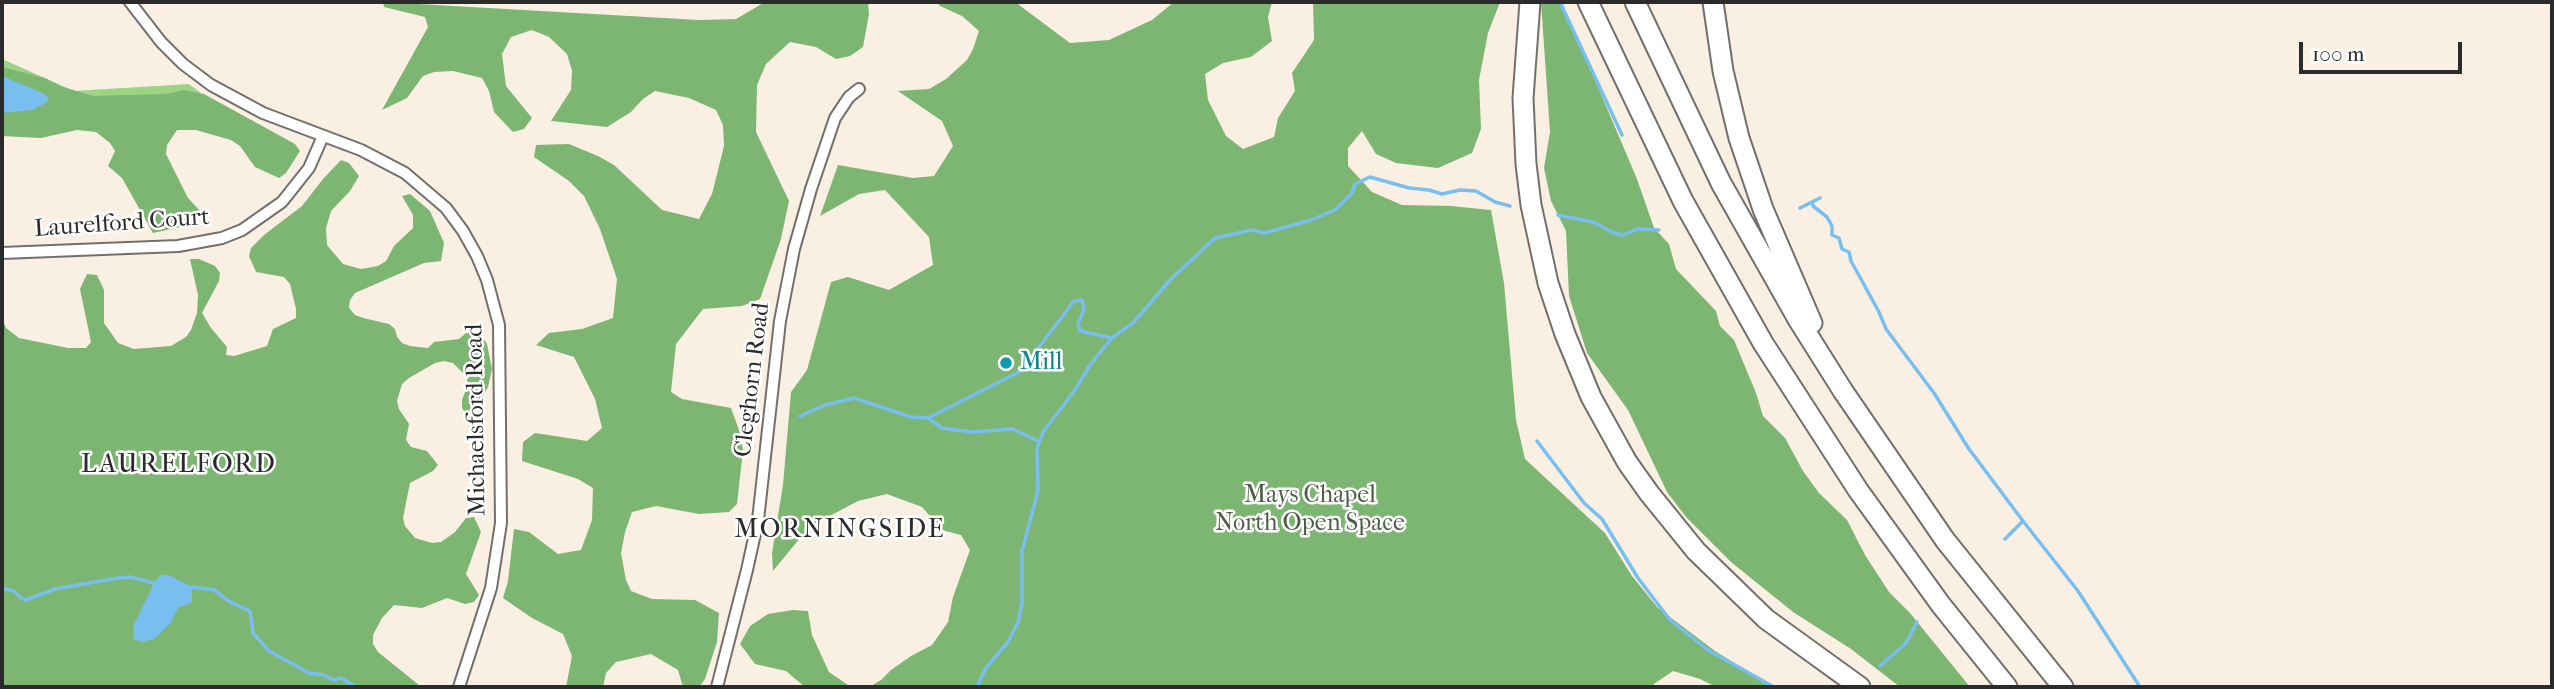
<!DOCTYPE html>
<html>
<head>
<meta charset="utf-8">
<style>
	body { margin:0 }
	#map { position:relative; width:2554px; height:689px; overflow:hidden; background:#f9f0e3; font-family:"IM FELL French Canon",serif }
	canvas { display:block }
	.frame { position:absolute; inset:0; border:4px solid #2b2b2b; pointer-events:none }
	.scale { position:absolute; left:2299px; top:42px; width:163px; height:32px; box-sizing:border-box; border:4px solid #2b2b2b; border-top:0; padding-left:9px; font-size:21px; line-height:24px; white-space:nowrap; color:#2b2b2b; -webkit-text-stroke:5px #fff; paint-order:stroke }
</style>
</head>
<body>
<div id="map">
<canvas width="2554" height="689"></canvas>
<div class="frame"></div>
<div class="scale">100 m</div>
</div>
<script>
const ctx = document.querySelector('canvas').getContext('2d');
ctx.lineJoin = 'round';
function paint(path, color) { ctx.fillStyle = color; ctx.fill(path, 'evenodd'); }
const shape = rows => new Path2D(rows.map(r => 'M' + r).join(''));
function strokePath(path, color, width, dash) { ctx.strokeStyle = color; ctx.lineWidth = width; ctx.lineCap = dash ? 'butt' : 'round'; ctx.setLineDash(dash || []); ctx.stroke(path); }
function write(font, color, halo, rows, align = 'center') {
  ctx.font = font + ' "IM FELL French Canon",serif'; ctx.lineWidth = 5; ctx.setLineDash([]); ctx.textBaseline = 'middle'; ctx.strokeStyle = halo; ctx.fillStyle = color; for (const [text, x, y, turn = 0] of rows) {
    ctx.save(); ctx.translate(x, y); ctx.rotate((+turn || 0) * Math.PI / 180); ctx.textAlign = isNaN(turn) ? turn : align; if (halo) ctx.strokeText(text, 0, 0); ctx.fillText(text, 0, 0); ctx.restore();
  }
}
const green = shape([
	[2,59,74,91,189,84,201,93,2,125]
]);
const forest = shape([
	[383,2,699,20,736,19,765,2,868,2,869,14,863,47,850,56,836,59,816,47,790,42,766,64,757,85,756,132,789,201,781,239,760,299,742,306,703,309,676,344,671,392,682,399,731,408,739,430,743,450,737,504,729,512,699,514,656,506,632,512,625,532,621,553,626,580,631,591,652,599,695,600,719,613,717,642,705,679,699,687,683,687,678,670,651,654,616,662,606,673,603,687,566,687,572,656,563,634,532,618,503,598,508,581,514,529,529,532,558,554,581,550,592,520,593,488,578,479,522,461,523,442,535,433,587,441,602,428,595,399,574,357,536,345,549,333,582,329,613,318,617,279,600,229,584,196,569,181,534,157,536,145,569,144,598,156,614,165,662,210,699,219,712,194,724,146,723,125,716,110,689,98,655,91,643,99,631,112,607,127,551,121,571,90,572,71,567,54,549,37,532,30,511,37,502,54,506,86,532,118,524,129,513,132,494,112,489,91,482,78,453,71,434,72,423,76,407,98,382,110,428,27,425,17,384,7],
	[937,2,1015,2,1070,43,1109,40,1152,20,1174,2,1272,2,1268,17,1272,41,1251,57,1223,63,1205,74,1208,100,1226,136,1243,149,1274,137,1278,118,1295,91,1292,73,1314,40,1313,2,1500,2,1488,33,1479,80,1481,129,1472,153,1438,168,1396,163,1376,154,1362,131,1348,148,1348,166,1372,192,1402,205,1451,206,1491,210,1504,283,1516,420,1525,459,1605,533,1632,576,1658,608,1715,651,1773,687,1716,687,1700,679,1673,671,1654,684,1653,687,869,687,881,680,891,670,911,656,932,645,948,622,953,597,970,550,961,535,942,530,922,507,887,494,858,501,824,519,805,532,773,571,772,553,783,485,791,392,807,370,831,282,848,277,889,290,933,265,929,237,885,190,859,194,820,216,838,165,913,178,934,176,953,146,942,121,898,91,929,89,946,79,967,60,973,49,979,31,962,16,940,6],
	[1541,2,1562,2,1637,179,1654,228,1669,244,1676,269,1716,311,1720,326,1734,340,1756,393,1763,416,1785,438,1803,471,1819,493,1847,520,1865,555,1889,592,1910,613,1970,687,1900,687,1851,649,1793,612,1731,562,1686,517,1667,492,1628,410,1587,353,1569,296,1566,231,1551,201,1544,168,1550,132],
	[2,67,45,78,60,86,93,96,167,94,183,90,204,94,295,144,300,151,286,173,279,178,255,167,240,146,231,140,196,130,177,130,167,145,166,154,188,198,201,212,196,220,189,225,153,233,122,178,108,166,115,151,110,143,96,132,77,130,41,138,2,136],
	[341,160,349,163,359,176,350,191,331,211,326,228,327,245,343,264,361,269,378,266,386,261,394,246,413,228,413,215,402,196,410,194,430,211,444,243,441,261,424,263,355,293,350,300,349,308,355,315,363,318,389,324,395,329,397,337,402,343,410,346,428,348,434,342,459,339,466,333,474,333,483,337,487,344,492,369,488,387,474,411,467,415,462,408,462,400,468,384,466,376,453,363,444,361,435,363,409,378,402,384,397,401,399,409,409,424,406,440,411,447,427,451,438,465,433,471,410,483,403,518,405,526,415,538,432,543,441,542,455,532,466,518,474,517,481,532,466,574,479,595,474,602,465,604,447,598,422,608,394,605,382,618,373,635,373,644,378,652,419,685,418,687,2,687,2,318,6,328,19,338,68,348,86,348,91,342,80,289,87,274,97,275,104,290,104,323,118,343,134,349,171,346,186,337,191,330,197,313,198,295,190,259,199,259,215,266,220,273,219,281,202,313,211,328,227,347,226,355,234,356,267,346,273,329,296,318,296,309,290,284,284,277,256,272,249,256,251,248,264,235,302,206,323,179],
	[793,610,808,611,812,635,829,672,851,687,805,687,786,671,755,664,740,644,750,626,768,614]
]);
const water = shape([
	[2,76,45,94,49,99,47,102,33,110,2,113],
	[161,575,169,575,192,587,192,602,178,608,170,624,154,639,141,642,133,639,134,624,155,581]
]);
const stream = shape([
	[1560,2,1622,135],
	[1812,203,1813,206,1827,217,1832,226,1832,235,1839,238,1842,249,1849,252,1851,261,1879,312,1886,329,1934,393,1969,449,2023,521,2005,539],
	[1800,208,1820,198],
	[1558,215,1593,222,1614,233,1624,235,1637,229,1659,230],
	[800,416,825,405,854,398,911,417,928,418,942,428,972,432,1013,429,1040,442],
	[928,418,1021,371,1074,301,1082,300,1084,310,1078,323,1080,331,1112,338],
	[1537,441,1584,503,1602,519,1638,578,1670,620,1708,650,1774,687],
	[2023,521,2078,591,2140,687],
	[192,587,214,590,230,602,250,611,253,633,269,651,309,673,324,675,333,680,341,678,356,687],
	[2,588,14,591,21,598,26,600,55,589,118,578,130,577,154,583],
	[1880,666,1906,643,1917,622],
	[977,687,985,669,1008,642,1018,622,1022,604,1022,551,1038,491,1037,449,1043,432,1075,390,1090,365,1112,338,1133,323,1171,279,1215,238,1252,230,1265,233,1311,220,1335,210,1352,193,1355,184,1370,177,1409,188,1429,190,1442,194,1460,190,1476,191,1495,202,1510,206]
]);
const street = shape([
	[130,2,161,42,183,64,211,85,263,113,361,150,405,173,446,208,463,231,477,256,487,280,499,325,501,523,491,588,459,687],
	[2,253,178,246,222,238,242,230,282,202,309,168,323,136],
	[717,687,747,570,758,520,780,321,794,249,811,189,835,118,849,97,859,89]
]);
const highway = shape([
	[1530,2,1523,98,1526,164,1531,205,1548,283,1565,334,1591,397,1627,462,1649,493,1696,551,1766,619,1860,687],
	[1588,2,1683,201,1763,343,1858,490,1941,605,2007,687],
	[1635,2,1721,183,1799,321,1843,391,1945,540,2063,687],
	[1713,2,1723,71,1739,138,1763,209,1812,323]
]);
const markers = [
	[1006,363,7,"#0f9aa8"]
];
const streetNames = [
	["Laurelford Court",122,224,-4],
	["Cleghorn Road",753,380,-83],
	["Michaelsford Road",477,420,-91]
];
const cultureNames = [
	["Mill",1020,363]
];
const parkNames = [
	["Mays Chapel",1310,496],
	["North Open Space",1310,524]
];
const neighbourhoodNames = [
	["LAURELFORD",179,466],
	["MORNINGSIDE",840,531]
];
paint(green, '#9cd384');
paint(forest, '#7db572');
paint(water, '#78bff0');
strokePath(stream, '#78bff0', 3.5);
strokePath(street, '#73706b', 14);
strokePath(highway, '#73706b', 23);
strokePath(street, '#fff', 10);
strokePath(highway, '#fff', 19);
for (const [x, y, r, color] of markers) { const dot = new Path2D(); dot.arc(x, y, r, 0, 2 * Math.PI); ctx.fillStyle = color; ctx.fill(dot); strokePath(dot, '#fff', 2.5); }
write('24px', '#2b2b2b', '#fff', streetNames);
write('24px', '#0d838f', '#fff', cultureNames, 'left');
write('24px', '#4d5d46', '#fff', parkNames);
ctx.letterSpacing = '2px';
write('26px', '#2b2b2b', '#fff', neighbourhoodNames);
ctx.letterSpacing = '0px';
</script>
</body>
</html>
